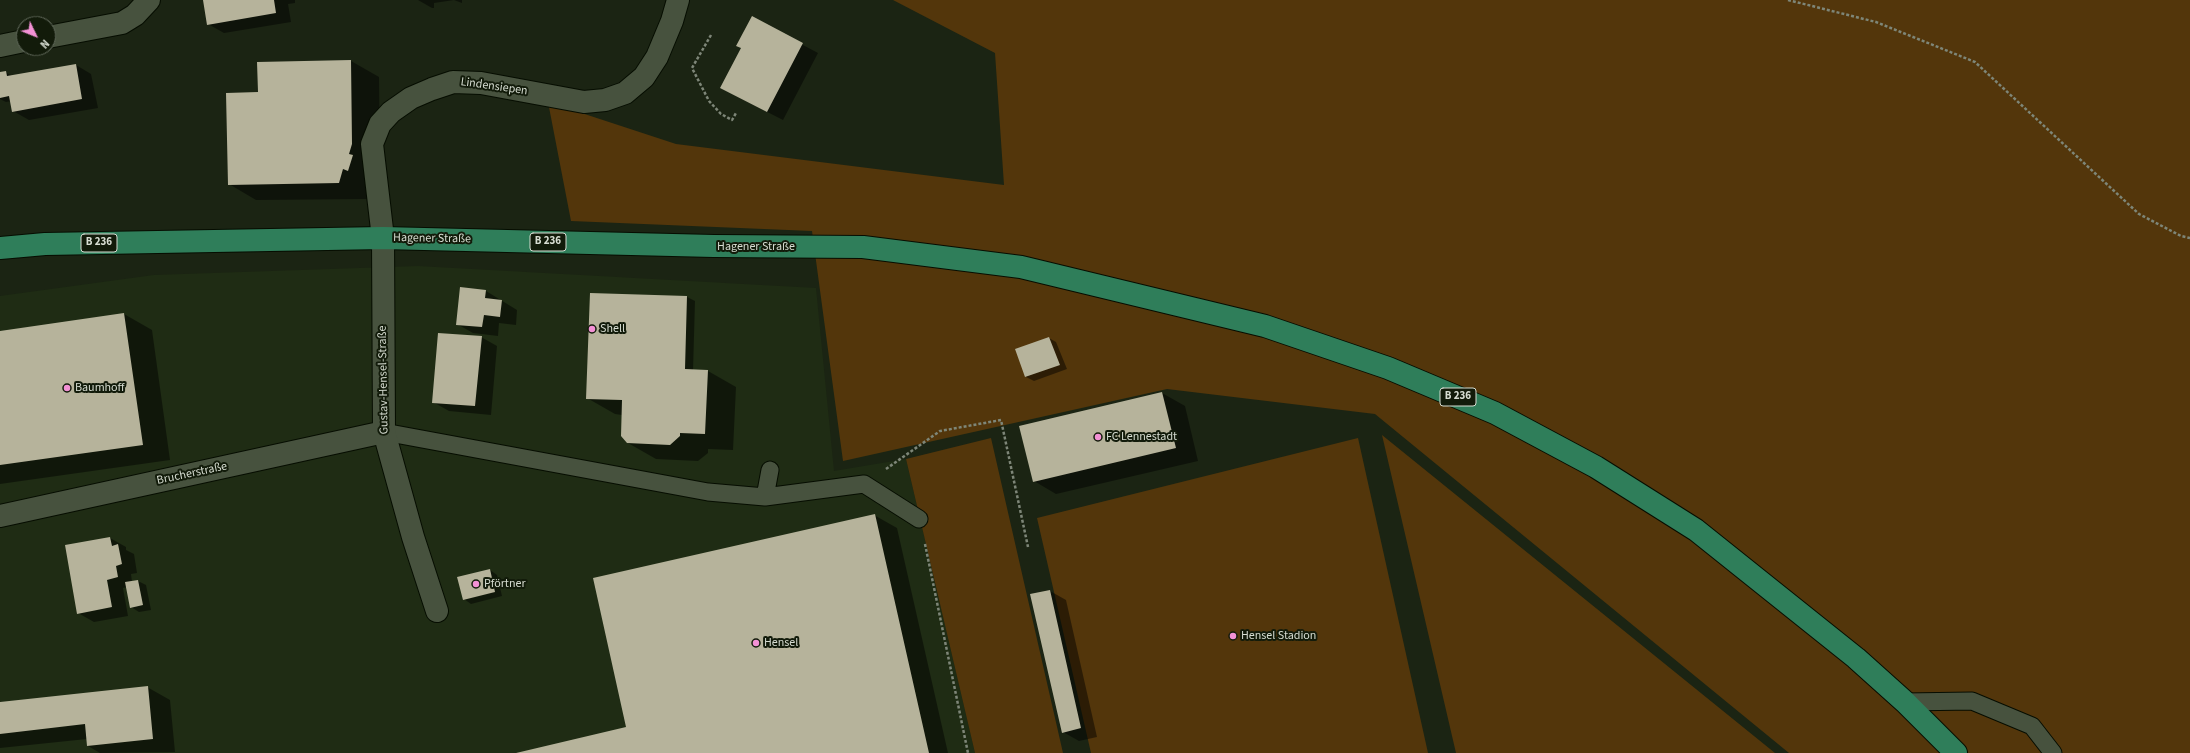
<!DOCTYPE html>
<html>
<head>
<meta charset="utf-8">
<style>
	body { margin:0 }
	#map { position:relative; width:2190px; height:753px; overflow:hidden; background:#1b2413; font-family:"Source Sans 3",sans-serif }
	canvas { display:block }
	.north { position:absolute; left:16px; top:16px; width:40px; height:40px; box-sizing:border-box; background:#121b0a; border:1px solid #60685a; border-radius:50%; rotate:133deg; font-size:11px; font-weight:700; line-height:16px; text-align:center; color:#d6dcd1 }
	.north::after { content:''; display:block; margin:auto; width:14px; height:18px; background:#f391d5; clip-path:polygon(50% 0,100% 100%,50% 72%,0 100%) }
</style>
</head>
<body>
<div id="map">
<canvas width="2190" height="753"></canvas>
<div class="north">N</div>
</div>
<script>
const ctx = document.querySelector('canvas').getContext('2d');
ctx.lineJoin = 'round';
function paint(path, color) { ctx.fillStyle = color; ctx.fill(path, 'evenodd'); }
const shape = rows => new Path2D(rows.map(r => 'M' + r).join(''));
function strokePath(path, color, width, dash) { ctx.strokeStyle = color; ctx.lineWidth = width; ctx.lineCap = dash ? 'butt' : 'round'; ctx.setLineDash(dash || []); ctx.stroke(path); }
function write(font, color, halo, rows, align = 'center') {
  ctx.font = font + ' "Source Sans 3",sans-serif'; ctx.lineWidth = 4; ctx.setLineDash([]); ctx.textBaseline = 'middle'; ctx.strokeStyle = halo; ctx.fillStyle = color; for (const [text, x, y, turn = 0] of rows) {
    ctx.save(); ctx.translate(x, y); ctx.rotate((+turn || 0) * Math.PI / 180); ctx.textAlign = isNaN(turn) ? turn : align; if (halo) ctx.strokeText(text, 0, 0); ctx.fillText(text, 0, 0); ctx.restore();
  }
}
const built = shape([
	[418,266,816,288,834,471,906,459,975,753,0,753,0,296,154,275]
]);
const green = shape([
	[893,0,2190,0,2190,753,1789,753,1375,414,1167,389,843,461,812,231,571,221,548,102,676,144,1004,185,995,53],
	[1382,435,1775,753,1456,753],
	[991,438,1063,753,975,753,906,459],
	[1358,438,1428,753,1091,753,1037,518]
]);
const shadow = shape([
	[204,0,295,0,295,3,288,4,291,22,224,33,208,24],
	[418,0,462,0,462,3,454,0,434,3,434,8,432,8],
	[752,18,818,53,783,120,736,96,742,48],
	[351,61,379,77,380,161,367,199,256,200,229,184,259,93],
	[76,65,91,74,98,108,29,120,13,111,11,101,6,102,0,99,0,73,5,72,12,76],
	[486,291,517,310,516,325,499,323,498,336,473,333,457,324],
	[687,297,695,301,693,371,708,371,736,387,733,450,708,449,708,453,698,461,656,459,628,443,622,415,615,414,587,398],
	[124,314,152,330,170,460,0,484,0,332],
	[481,337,497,346,491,415,449,411,433,402],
	[1049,338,1056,342,1067,369,1034,381,1026,377,1016,350],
	[1162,393,1185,406,1198,461,1056,494,1034,481,1021,427],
	[874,515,897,528,948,753,518,753,627,728],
	[110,538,126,547,126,550,134,554,137,573,131,574,132,582,138,581,146,585,151,610,139,612,131,607,127,587,123,588,128,616,94,622,78,613],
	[490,570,497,575,502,596,471,604,464,599],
	[1050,591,1066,600,1097,737,1079,741,1063,732],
	[147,687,170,700,175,752,100,753,88,746,87,739,0,748,0,703]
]);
const building = shape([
	[203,0,274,0,276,13,207,25],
	[752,16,803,43,767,112,720,88,741,48,736,46],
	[351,60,352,144,349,154,353,155,348,171,343,169,339,183,228,185,226,93,258,92,257,62],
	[76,64,82,99,12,112,9,96,0,98,0,72,6,71,7,76],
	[460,287,486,290,485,298,502,300,500,317,484,315,482,327,456,325],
	[590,293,687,296,685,369,708,370,705,434,680,433,680,436,670,445,627,443,621,436,622,400,586,399],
	[124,313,143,445,0,465,0,331],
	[438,333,482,336,475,406,432,403],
	[1049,337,1060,365,1025,377,1015,349],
	[1162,392,1176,448,1033,482,1019,426],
	[875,514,929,753,516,753,626,727,593,578],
	[110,537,112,546,118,544,122,564,116,566,118,577,107,580,112,607,77,614,65,545],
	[490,569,495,592,463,600,457,577],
	[138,580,143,605,130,608,125,582],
	[1050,590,1081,728,1062,733,1030,594],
	[148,686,153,739,87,746,85,724,0,734,0,702]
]);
const path = shape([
	[1788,0,1876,22,1975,62,2139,214,2181,236,2190,238],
	[711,35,692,68,709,101,721,114,732,120,736,113],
	[886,469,940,431,1001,420,1028,547],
	[925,544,968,753]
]);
const service = shape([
	[384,432,708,492,765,497,864,484,919,519],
	[765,497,770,470],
	[1905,702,1972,701,2032,726,2053,753]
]);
const minor = shape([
	[48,37,122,23,135,15,149,0],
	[0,46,24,41],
	[0,516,384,432],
	[437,611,413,537,384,432,383,238,372,144,380,124,391,112,411,98,432,89,453,82,481,83,584,102,605,100,625,93,644,77,657,57,672,21,678,0]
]);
const primary = shape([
	[0,248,45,244,383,238,714,246,863,247,1021,267,1265,326,1388,368,1495,413,1596,467,1696,530,1856,658,1905,702,1956,753]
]);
const markers = [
	[592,329,4,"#f391d5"],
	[67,388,4,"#f391d5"],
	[1098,437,4,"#f391d5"],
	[476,584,4,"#f391d5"],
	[1233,636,4,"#f391d5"],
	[756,643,4,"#f391d5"]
];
const shields = [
	[548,242,36],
	[99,243,36],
	[1458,397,36]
];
const shieldNames = [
	["B 236",548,242],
	["B 236",99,243],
	["B 236",1458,397]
];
const streetNames = [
	["Lindensiepen",494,87,8],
	["Hagener Straße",432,239,1],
	["Hagener Straße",756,247],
	["Gustav-Hensel-Straße",384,380,-91],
	["Brucherstraße",192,474,-12]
];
const poiNames = [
	["Shell",600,329],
	["Baumhoff",75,388],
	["FC Lennestadt",1106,437],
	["Pförtner",484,584],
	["Hensel Stadion",1241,636],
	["Hensel",764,643]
];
paint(built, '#1f2c14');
paint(green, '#53360b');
paint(shadow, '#0007');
paint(building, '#b6b39b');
strokePath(service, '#060d01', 19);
strokePath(minor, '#060d01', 24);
strokePath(primary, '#060d01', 24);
strokePath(path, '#7e8678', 2.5, [3, 2]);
strokePath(service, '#47523e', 17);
strokePath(minor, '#47523e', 22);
strokePath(primary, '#2f7e5a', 22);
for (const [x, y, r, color] of markers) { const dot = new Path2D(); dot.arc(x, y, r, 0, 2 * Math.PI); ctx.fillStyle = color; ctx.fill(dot); strokePath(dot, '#121b0a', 1.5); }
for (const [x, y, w] of shields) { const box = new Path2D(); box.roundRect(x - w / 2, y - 9, w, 18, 3); ctx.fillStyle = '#121b0a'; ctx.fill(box); strokePath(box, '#d6dcd1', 1); }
write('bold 11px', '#d6dcd1', null, shieldNames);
write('12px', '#d6dcd1', '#121b0a', streetNames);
write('12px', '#d6dcd1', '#121b0a', poiNames, 'left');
</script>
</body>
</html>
